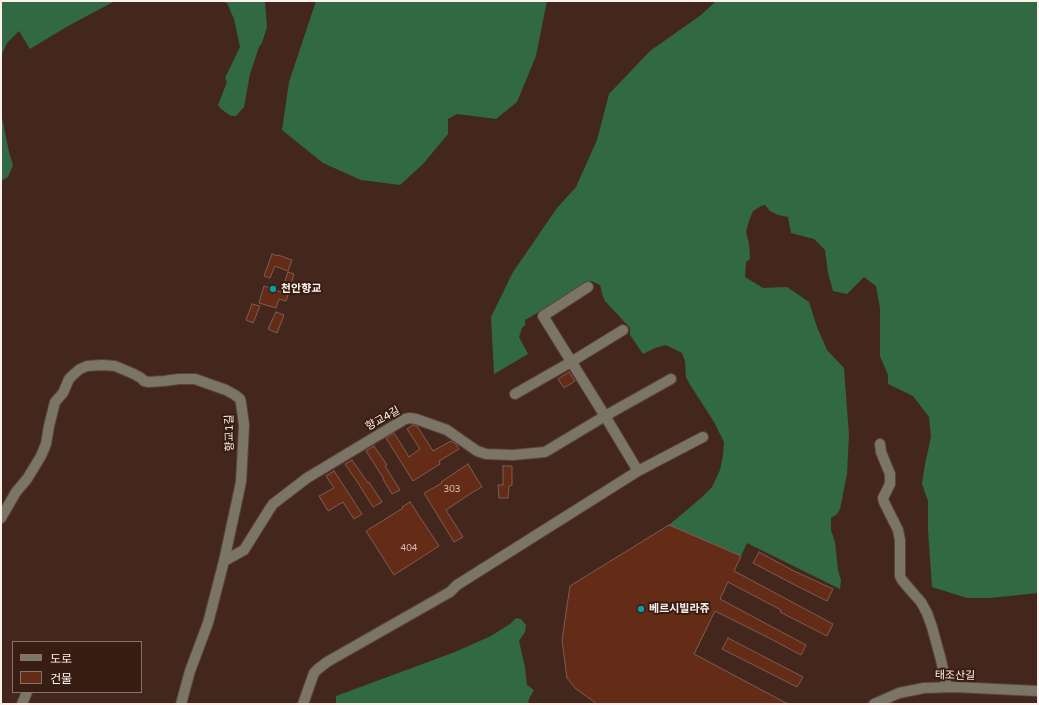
<!DOCTYPE html>
<html>
<head>
<meta charset="utf-8">
<style>
	body { margin:0 }
	#map { position:relative; width:1039px; height:705px; overflow:hidden; background:#43271d; font-family:"Varela Round","Noto Sans KR",sans-serif }
	canvas { display:block }
	.frame { position:absolute; inset:0; border:2px solid #fdf1ed; pointer-events:none }
	.legend { position:absolute; left:12px; top:641px; width:130px; height:52px; box-sizing:border-box; background:#381d13; border:1px solid #87726a; margin:0; padding:5px 7px; list-style:none; font-size:12px; color:#fdf1ed }
	.legend li { display:flex; align-items:center; gap:8px; height:20px }
	.legend b { width:20px; border:1px solid #87726a }
</style>
</head>
<body>
<div id="map">
<canvas width="1039" height="705"></canvas>
<div class="frame"></div>
<ul class="legend">
<li><b style="height:5px;background:#7b7568"></b>도로</li>
<li><b style="height:11px;background:#642c17"></b>건물</li>
</ul>
</div>
<script>
const ctx = document.querySelector('canvas').getContext('2d');
ctx.lineJoin = 'round';
function paint(path, color) { ctx.fillStyle = color; ctx.fill(path, 'evenodd'); }
const shape = rows => new Path2D(rows.map(r => 'M' + r).join(''));
function strokePath(path, color, width, dash) { ctx.strokeStyle = color; ctx.lineWidth = width; ctx.lineCap = dash ? 'butt' : 'round'; ctx.setLineDash(dash || []); ctx.stroke(path); }
function write(font, color, halo, rows, align = 'center') {
  ctx.font = font + ' "Varela Round","Noto Sans KR",sans-serif'; ctx.lineWidth = 4; ctx.setLineDash([]); ctx.textBaseline = 'middle'; ctx.strokeStyle = halo; ctx.fillStyle = color; for (const [text, x, y, turn = 0] of rows) {
    ctx.save(); ctx.translate(x, y); ctx.rotate((+turn || 0) * Math.PI / 180); ctx.textAlign = isNaN(turn) ? turn : align; if (halo) ctx.strokeText(text, 0, 0); ctx.fillText(text, 0, 0); ctx.restore();
  }
}
const forest = shape([
	[1,1,115,1,68,26,30,49,19,31,7,43,1,56],
	[221,1,265,1,267,27,262,43,259,47,250,74,244,107,236,116,231,116,221,109,218,105,227,82,225,78,240,47,234,19,227,3],
	[316,1,547,1,536,56,517,102,496,119,457,114,448,119,448,134,423,164,400,185,361,180,323,163,282,130,289,82],
	[716,1,1038,1,1038,593,990,598,967,598,932,587,928,530,928,501,922,484,925,464,931,437,929,417,913,396,888,384,888,375,880,356,880,308,876,286,864,277,847,294,833,291,828,273,825,250,814,239,791,233,788,217,778,215,770,211,765,205,761,206,753,211,749,221,746,232,749,244,750,259,746,262,745,277,763,288,787,287,809,302,817,327,827,350,844,368,849,435,847,474,840,509,837,514,831,518,831,530,835,542,838,570,841,580,840,589,747,543,741,556,669,525,701,498,712,487,720,470,723,455,724,442,714,422,689,383,686,377,685,361,682,353,666,345,655,348,643,354,630,335,630,328,605,301,603,297,600,285,596,283,591,281,525,320,525,325,522,328,519,337,528,354,494,374,491,317,513,272,557,208,576,187,597,140,609,94,650,51,701,15],
	[1,113,9,152,13,165,8,177,1,181],
	[516,618,521,619,526,625,525,632,519,641,525,667,527,685,534,690,529,699,528,704,336,704,336,696,455,652,491,636,510,624]
]);
const building = shape([
	[272,254,278,256,278,255,292,260,288,271,275,266,270,278,264,276,272,254],
	[288,272,294,274,287,295,288,295,286,301,279,299,276,308,259,303,264,286,281,292,288,272],
	[252,304,260,306,253,323,246,320,252,304],
	[276,312,284,315,277,333,268,329,276,312],
	[569,372,575,381,564,388,558,379,569,372],
	[413,425,417,426,433,451,451,441,456,444,459,449,439,461,440,464,413,481,386,438,394,433,409,457,420,449,407,429,413,425],
	[374,446,387,465,385,466,400,490,392,494,383,479,384,479,366,451,374,446],
	[352,460,368,483,369,482,382,502,373,507,358,483,345,464,352,460],
	[468,464,482,487,473,492,446,510,463,537,454,542,424,493,442,483,441,482,468,464],
	[503,466,512,466,512,485,509,486,508,498,499,498,498,485,503,485,503,466],
	[334,471,362,514,354,519,343,502,328,511,319,496,334,488,326,476,334,471],
	[410,502,439,546,394,575,366,531,403,508,402,507,410,502],
	[669,525,741,556,734,571,833,624,827,636,780,612,781,610,728,582,720,599,806,645,801,655,767,637,715,611,694,654,788,704,597,704,575,688,567,678,562,640,570,586,669,525],
	[759,552,792,570,833,589,827,601,793,584,753,563,759,552],
	[728,638,803,677,797,687,722,649,728,638]
]);
const minor = shape([
	[588,287,543,316,605,416,638,471],
	[515,394,571,362,623,330],
	[880,444,881,452,890,474,890,484,883,498,884,502,898,530,900,540,900,576,902,580,913,593,921,602,927,613,932,627,941,660,947,687],
	[1,518,16,492,27,479,41,456,46,444,49,426,55,402,63,393,69,379,74,374,80,369,87,366,102,365,115,366,134,374,141,378,144,381,149,382,164,381,179,379,195,379,226,390,235,395,240,399,241,403,244,425,242,464,241,482,224,561,208,623,190,671,181,704],
	[224,561,244,550,269,510,273,504,277,501,307,478,405,419,410,418,416,419,447,430,477,451,486,454,513,455,545,452,605,416,671,379],
	[22,704,27,692],
	[303,704,314,673,318,669,327,662,450,592,457,585,638,471,703,437],
	[874,704,899,693,924,688,954,687,1038,691]
]);
const markers = [
	[273,289,4,"#0f9aa8"],
	[641,609,4,"#0f9aa8"]
];
const numberNames = [
	["303",452,490],
	["404",409,549]
];
const poiNames = [
	["천안향교",281,289],
	["베르시빌라쥬",649,609]
];
const streetNames = [
	["향교4길",383,419,-29],
	["향교1길",230,433,-91],
	["태조산길",955,676,1]
];
paint(forest, '#306942');
paint(building, '#642c17');
strokePath(building, '#7e5d52', 1);
strokePath(minor, '#5d433a', 12);
strokePath(minor, '#7b7568', 10);
for (const [x, y, r, color] of markers) { const dot = new Path2D(); dot.arc(x, y, r, 0, 2 * Math.PI); ctx.fillStyle = color; ctx.fill(dot); strokePath(dot, '#381d13', 1.5); }
write('9px', '#d7c0b8', null, numberNames);
write('bold 11px', '#fdf1ed', '#381d13', poiNames, 'left');
write('11px', '#fdf1ed', '#381d13', streetNames);
</script>
</body>
</html>
